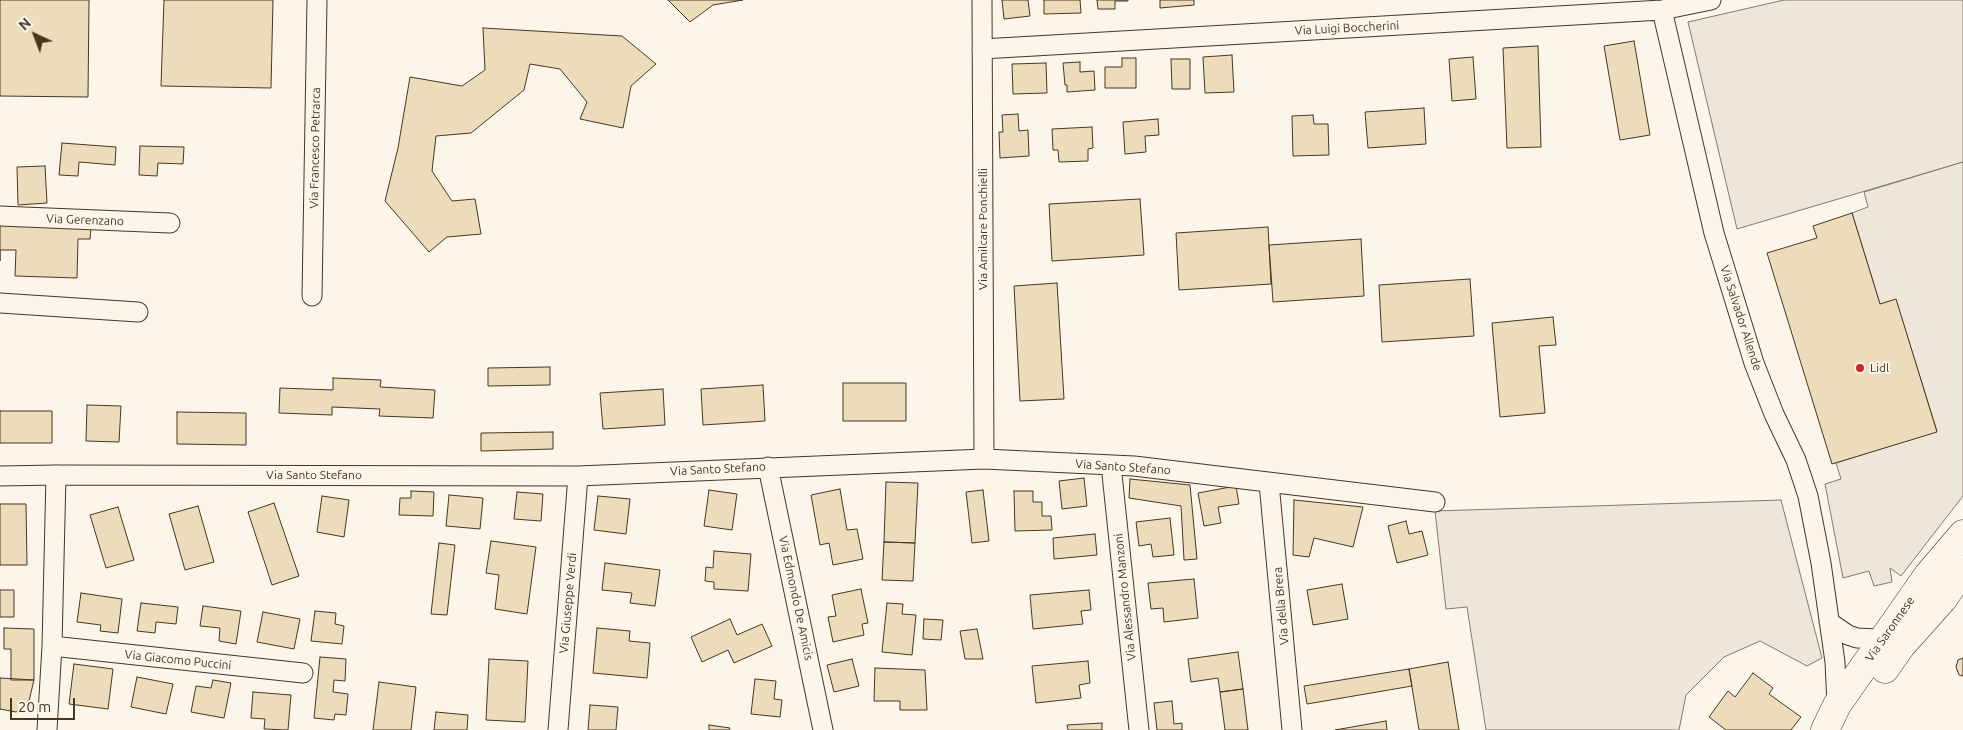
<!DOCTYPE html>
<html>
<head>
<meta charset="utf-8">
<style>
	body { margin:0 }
	#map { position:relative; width:1963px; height:730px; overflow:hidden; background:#fbf6e9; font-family:Ubuntu,sans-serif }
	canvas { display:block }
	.north { position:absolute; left:10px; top:10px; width:50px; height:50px; -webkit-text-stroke:4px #fbf6e9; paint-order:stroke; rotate:317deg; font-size:14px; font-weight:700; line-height:20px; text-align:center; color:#4a3520 }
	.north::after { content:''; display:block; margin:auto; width:18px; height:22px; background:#4a3520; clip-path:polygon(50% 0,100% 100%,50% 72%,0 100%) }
	.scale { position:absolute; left:10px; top:698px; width:65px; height:22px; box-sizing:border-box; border:2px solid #4a3520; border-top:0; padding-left:6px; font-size:15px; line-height:18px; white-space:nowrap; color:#4a3520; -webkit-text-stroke:4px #fbf6e9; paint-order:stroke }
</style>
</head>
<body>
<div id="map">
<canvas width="1963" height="730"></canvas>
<div class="north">N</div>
<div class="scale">20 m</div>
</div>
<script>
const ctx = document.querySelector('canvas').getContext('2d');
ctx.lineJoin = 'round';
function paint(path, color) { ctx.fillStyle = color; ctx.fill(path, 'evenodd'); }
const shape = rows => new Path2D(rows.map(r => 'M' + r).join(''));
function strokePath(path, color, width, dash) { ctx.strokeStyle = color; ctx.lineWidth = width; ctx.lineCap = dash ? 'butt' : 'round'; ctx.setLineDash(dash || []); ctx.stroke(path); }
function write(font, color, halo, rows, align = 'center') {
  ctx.font = font + ' Ubuntu,sans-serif'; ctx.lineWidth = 4; ctx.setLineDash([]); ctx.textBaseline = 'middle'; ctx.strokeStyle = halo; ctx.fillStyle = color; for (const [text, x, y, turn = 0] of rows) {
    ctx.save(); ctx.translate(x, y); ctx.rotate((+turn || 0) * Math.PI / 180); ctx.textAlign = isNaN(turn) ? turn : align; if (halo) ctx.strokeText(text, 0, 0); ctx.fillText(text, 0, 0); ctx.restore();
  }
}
const green = shape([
	[1784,0,1963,0,1963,162,1737,229,1688,22,1784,0],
	[1781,500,1822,658,1807,666,1760,641,1724,657,1686,695,1679,730,1486,730,1467,607,1446,609,1435,511,1781,500]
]);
const parking = shape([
	[1963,162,1963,496,1901,576,1890,568,1892,582,1874,586,1869,571,1843,578,1825,484,1841,479,1836,463,1937,431,1896,300,1880,304,1852,213,1868,207,1864,192,1963,162]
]);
const building = shape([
	[0,0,89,0,88,97,0,96,0,0],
	[164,0,273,0,271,88,161,86,164,0],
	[668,0,743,0,713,5,690,22,668,0],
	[1002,0,1028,0,1030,16,1004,19,1002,0],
	[1044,0,1080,0,1081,13,1044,14,1044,0],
	[1097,0,1128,0,1128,1,1115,1,1115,9,1098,9,1097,0],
	[1160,0,1194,0,1194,5,1160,8,1160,0],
	[483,28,622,36,656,64,631,86,623,128,580,119,587,102,560,69,530,64,524,90,471,133,436,136,432,171,452,201,475,199,481,234,447,237,429,252,385,201,398,148,410,77,462,86,485,70,483,28],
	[1634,41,1650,135,1620,140,1604,46,1634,41],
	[1538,46,1541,147,1507,148,1503,48,1538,46],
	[1232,55,1234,92,1205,93,1203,57,1232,55],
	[1473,57,1476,99,1452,101,1449,59,1473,57],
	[1122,58,1136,58,1136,88,1105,88,1105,67,1122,67,1122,58],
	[1171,59,1190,59,1190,89,1172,89,1171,59],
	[1080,62,1080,72,1094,71,1095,90,1067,92,1067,85,1065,85,1063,63,1080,62],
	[1046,63,1047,93,1013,94,1012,64,1046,63],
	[1424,108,1426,144,1368,148,1365,112,1424,108],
	[1018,114,1019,131,1028,130,1029,156,1000,158,999,132,1003,132,1002,115,1018,114],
	[1313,115,1314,124,1328,124,1329,155,1293,156,1292,116,1313,115],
	[1158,119,1159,135,1145,136,1146,152,1125,154,1123,122,1158,119],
	[1092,127,1093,148,1088,149,1088,161,1059,162,1058,150,1053,150,1052,129,1092,127],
	[62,143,116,147,115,165,79,162,78,176,59,175,62,143],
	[140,146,184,147,183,164,158,163,157,176,139,175,140,146],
	[45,166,47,203,18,205,17,167,45,166],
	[1140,199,1144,255,1052,261,1049,204,1140,199],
	[1852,213,1880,304,1896,299,1937,432,1832,464,1767,253,1817,238,1813,226,1852,213],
	[0,225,91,228,90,239,78,239,77,278,15,276,16,250,0,250,0,261,0,225],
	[1268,227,1271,284,1179,290,1176,233,1268,227],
	[1361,239,1364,296,1273,302,1269,245,1361,239],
	[1470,279,1474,336,1382,342,1379,285,1470,279],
	[1057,283,1064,399,1020,401,1014,286,1057,283],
	[1553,317,1556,345,1539,346,1545,413,1500,417,1492,323,1553,317],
	[550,367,550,385,488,386,488,368,550,367],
	[333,378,381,380,380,387,435,390,433,418,379,416,380,409,332,407,332,415,279,413,280,388,333,390,333,378],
	[843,383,906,383,906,421,843,421,843,383],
	[763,385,765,421,703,425,701,389,763,385],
	[663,389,665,425,603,429,600,393,663,389],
	[87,405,121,406,119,442,86,441,87,405],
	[0,411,52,411,52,443,0,443,0,411],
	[177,412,246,413,246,445,177,444,177,412],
	[553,432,553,449,481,451,481,433,553,432],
	[1084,478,1087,506,1062,509,1059,481,1084,478],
	[1130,479,1190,485,1197,559,1184,560,1181,506,1129,498,1130,479],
	[886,482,918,483,915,543,884,542,886,482],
	[1236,486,1239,504,1218,507,1221,523,1204,526,1198,493,1236,486],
	[840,489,847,530,857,529,863,559,833,565,829,543,820,545,811,495,840,489],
	[709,490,737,494,732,530,704,526,709,490],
	[983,490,989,541,972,543,966,492,983,490],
	[411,491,434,492,433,516,399,515,400,498,411,498,411,491],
	[1014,491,1033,491,1033,502,1042,502,1042,516,1051,516,1052,530,1015,531,1014,491],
	[517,492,543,494,541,521,514,519,517,492],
	[449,495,483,498,480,529,446,526,449,495],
	[322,496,349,500,344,537,317,532,322,496],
	[598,496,630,499,626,534,594,530,598,496],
	[1294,500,1363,507,1353,547,1314,538,1309,557,1293,555,1294,500],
	[274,503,299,576,272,585,248,512,274,503],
	[0,504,26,504,27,565,0,565,0,504],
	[198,506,214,562,185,570,169,514,198,506],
	[118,507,134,560,106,568,90,515,118,507],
	[1170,518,1174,555,1153,557,1151,544,1139,546,1136,522,1170,518],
	[1406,521,1409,534,1422,531,1428,555,1397,563,1388,526,1406,521],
	[1095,534,1097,555,1054,559,1053,538,1095,534],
	[491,541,536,547,527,614,495,609,499,575,486,573,491,541],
	[884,542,915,543,913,581,882,580,884,542],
	[439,543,455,545,447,615,431,614,439,543],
	[714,551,751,554,748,591,714,589,714,582,705,581,706,567,713,568,714,551],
	[605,563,660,570,655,606,630,603,632,593,602,590,605,563],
	[1194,579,1198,618,1164,622,1163,608,1151,609,1148,583,1194,579],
	[1342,584,1348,619,1313,625,1307,590,1342,584],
	[861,589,868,623,862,624,864,635,833,642,828,617,836,616,832,595,861,589],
	[0,590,14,590,14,617,0,617,0,590],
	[1089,590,1091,610,1081,611,1083,624,1033,629,1030,595,1089,590],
	[81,593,122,599,118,633,100,631,101,625,77,622,81,593],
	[141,603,178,607,176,624,156,622,155,633,137,631,141,603],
	[887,603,903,604,902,614,916,615,912,655,882,652,887,603],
	[203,606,241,611,236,644,219,641,220,628,200,626,203,606],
	[315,611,336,613,335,624,344,626,342,644,311,641,315,611],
	[263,612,300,619,294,649,257,642,263,612],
	[730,619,737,635,762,624,772,646,734,663,728,650,702,662,691,637,730,619],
	[924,619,943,620,941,640,923,639,924,619],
	[4,628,34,629,34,680,11,680,11,649,4,649,4,628],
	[597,628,630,631,629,641,650,643,647,678,593,673,597,628],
	[977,629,983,659,965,659,960,631,977,629],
	[1238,652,1243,689,1220,692,1218,678,1191,682,1188,659,1238,652],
	[320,657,346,659,345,681,334,680,333,692,348,694,346,715,335,714,334,720,314,718,320,657],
	[1963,658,1963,676,1959,675,1956,667,1958,660,1963,658],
	[489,659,528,661,525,722,486,720,489,659],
	[852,659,859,686,834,692,827,665,852,659],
	[1088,661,1090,683,1079,685,1081,698,1036,703,1032,666,1088,661],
	[1448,662,1459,730,1419,730,1409,669,1448,662],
	[74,664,113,669,108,709,69,704,74,664],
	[875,668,925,670,927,710,900,710,900,701,874,701,875,668],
	[1409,669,1412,686,1307,704,1304,686,1409,669],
	[1753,673,1773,688,1769,694,1801,717,1791,730,1726,730,1709,717,1728,691,1735,697,1753,673],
	[137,677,173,684,166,714,131,707,137,677],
	[0,678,34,680,28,705,16,712,0,709,0,678],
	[755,679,776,681,774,699,782,700,780,717,751,714,755,679],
	[213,680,231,683,224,718,191,712,196,686,211,688,213,680],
	[379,682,416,687,411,730,373,730,379,682],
	[1243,689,1248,730,1225,730,1220,692,1243,689],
	[253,692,291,695,288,730,264,729,265,719,251,718,253,692],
	[1172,701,1174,724,1182,723,1182,730,1157,730,1154,703,1172,701],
	[590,705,618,707,616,730,588,730,590,705],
	[436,712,468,715,467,730,434,730,436,712],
	[1386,721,1387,730,1335,730,1386,721],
	[1102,723,1102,730,1068,730,1067,725,1102,723],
	[709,725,730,728,729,730,709,730,709,725]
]);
const street = shape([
	[982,0,984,459],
	[1662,10,1714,233,1754,363,1774,414,1796,460,1808,496,1821,563,1835,662,1837,705],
	[982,49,1662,10,1711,0],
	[0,216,170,223],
	[312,296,317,0],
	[0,303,138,312],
	[1111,465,1139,730],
	[768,467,823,730],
	[0,476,56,475,578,476,984,459,1134,466,1435,502],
	[1269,483,1292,730],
	[1829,622,1848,635,1857,638,1878,639,1888,632],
	[52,646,303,673],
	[47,730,52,646,56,475],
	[558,730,578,476]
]);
const primary = shape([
	[1885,669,1901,646,1943,599,1963,570],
	[1825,730,1837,705,1928,575,1963,534]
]);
const markers = [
	[1860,368,5,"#c62828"]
];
const streetNames = [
	["Via Luigi Boccherini",1347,28,-3],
	["Via Francesco Petrarca",315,148,-89],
	["Via Gerenzano",85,220,2],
	["Via Amilcare Ponchielli",983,229,-90],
	["Via Salvador Allende",1741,318,72],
	["Via Santo Stefano",1123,467,4],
	["Via Santo Stefano",718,469,-3],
	["Via Santo Stefano",314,475],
	["Via Alessandro Manzoni",1125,597,-96],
	["Via Edmondo De Amicis",796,598,78],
	["Via Giuseppe Verdi",568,603,-85],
	["Via della Brera",1281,606,-95],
	["Via Saronnese",1890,629,-55],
	["Via Giacomo Puccini",178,660,6]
];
const poiNames = [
	["Lidl",1870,368]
];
paint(green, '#ede6d9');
strokePath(green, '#887966', 1);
paint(parking, '#ede7d9');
strokePath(parking, '#887966', 1);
paint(building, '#ecdcbc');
strokePath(building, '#4a3520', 1);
strokePath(street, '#4a3520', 21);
strokePath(primary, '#4a3520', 29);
strokePath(street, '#fbf6e9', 19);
strokePath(primary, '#fbf6e9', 28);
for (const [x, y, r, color] of markers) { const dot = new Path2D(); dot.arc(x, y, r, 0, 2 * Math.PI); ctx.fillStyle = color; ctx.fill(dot); strokePath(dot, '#fbf6e9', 2); }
write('12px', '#4a3520', '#fbf6e9', streetNames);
write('12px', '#4a3520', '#fbf6e9', poiNames, 'left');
</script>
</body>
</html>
